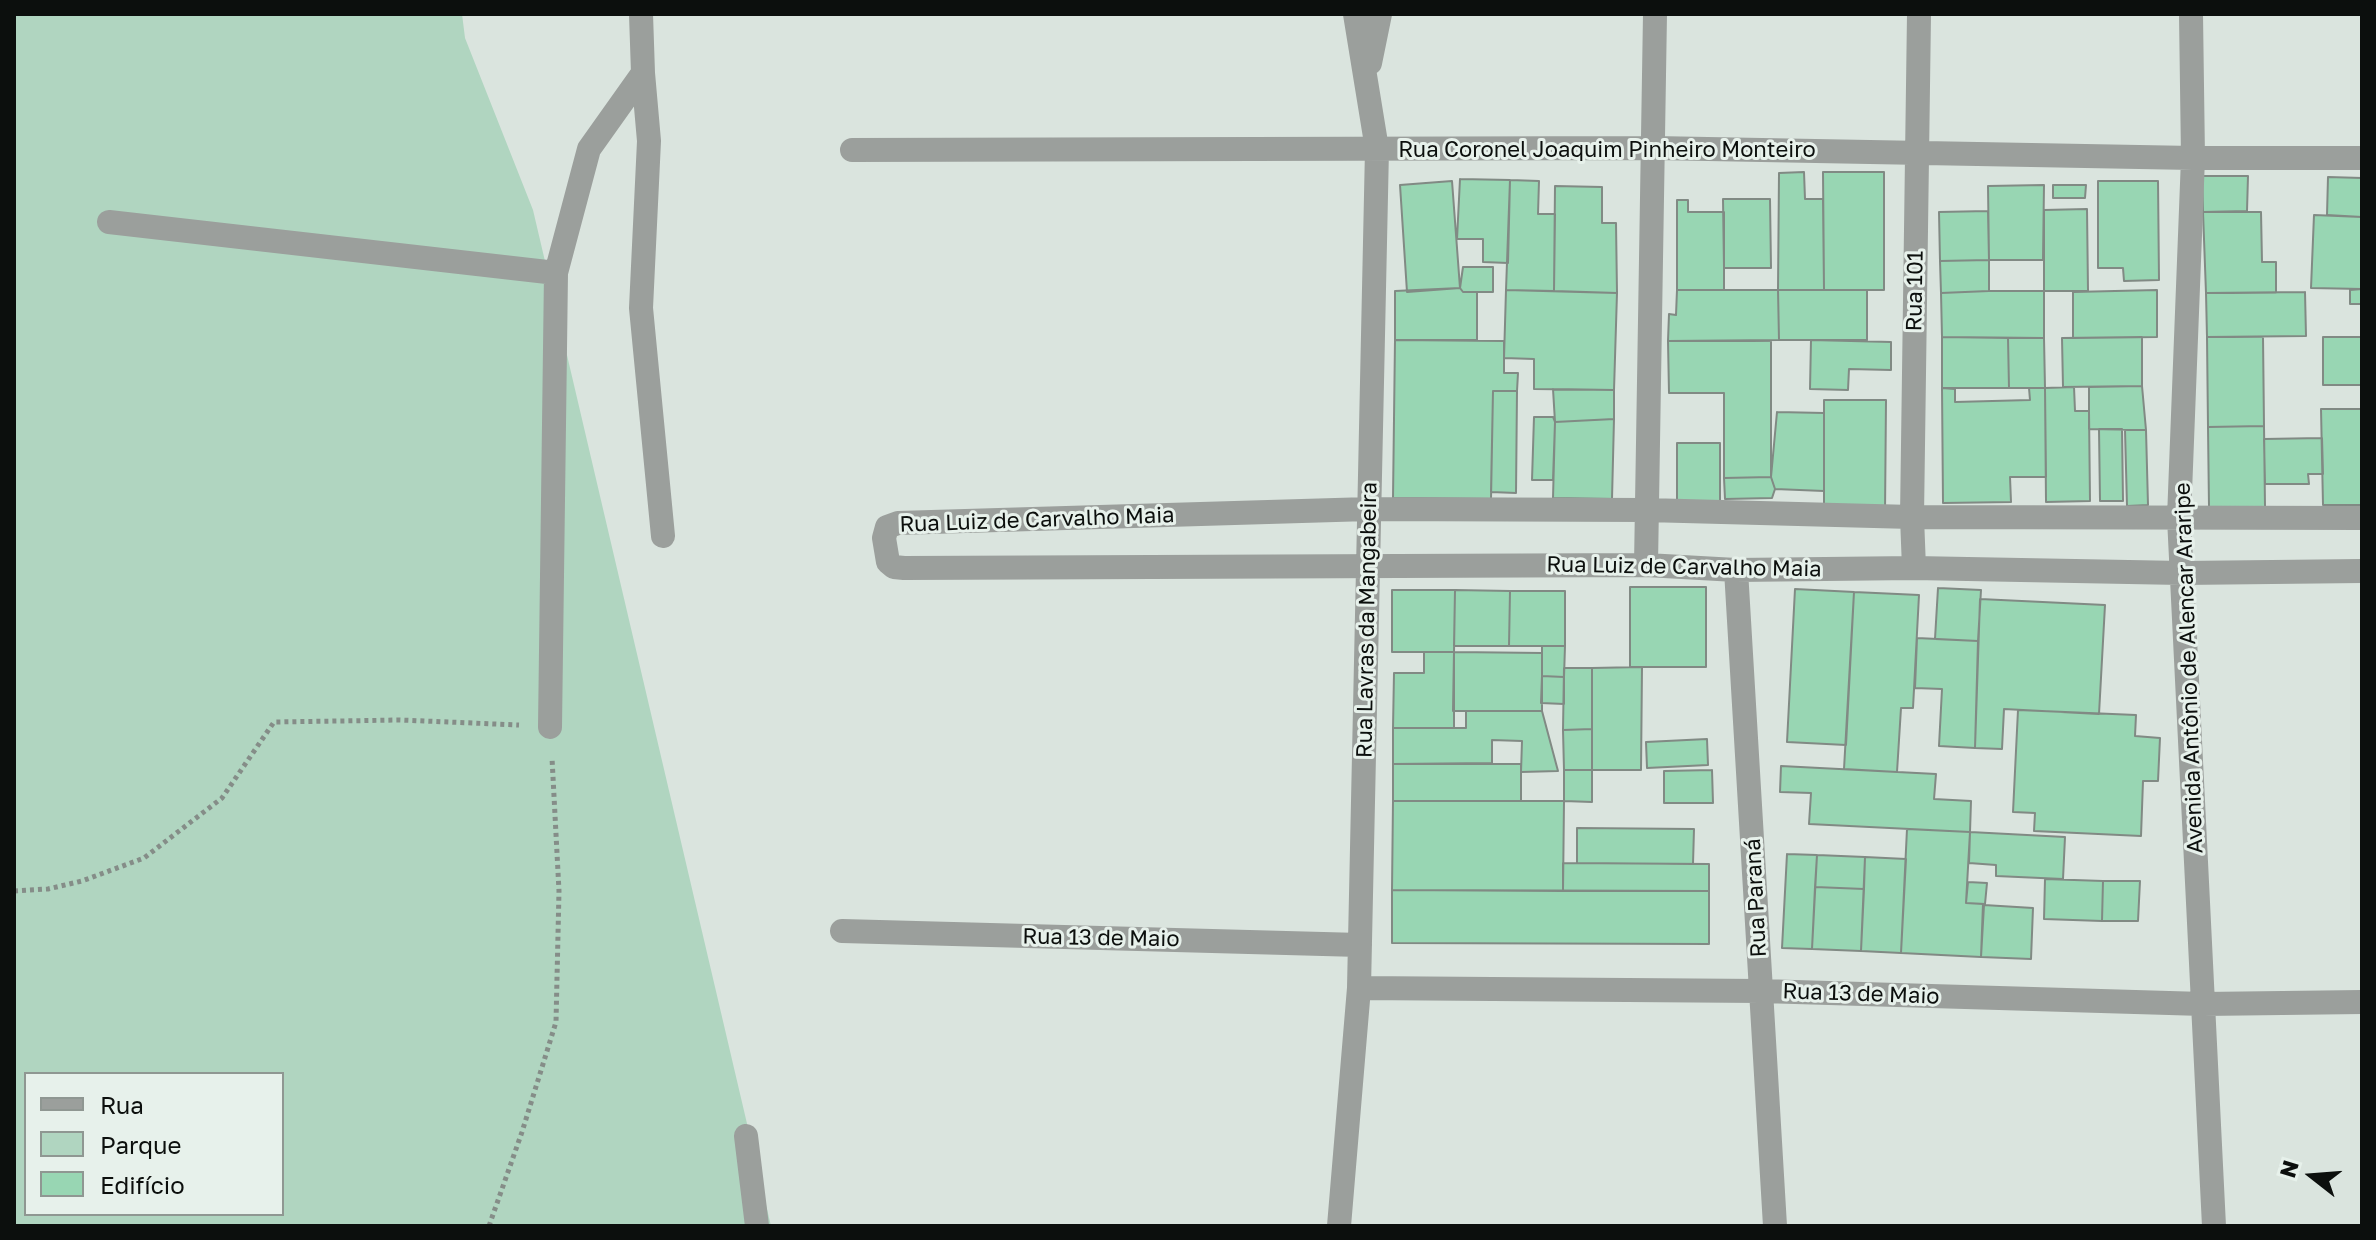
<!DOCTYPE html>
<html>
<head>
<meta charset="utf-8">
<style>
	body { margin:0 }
	#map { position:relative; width:2376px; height:1240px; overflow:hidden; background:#dae4de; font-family:"Golos Text",sans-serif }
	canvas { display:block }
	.frame { position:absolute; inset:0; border:16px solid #0c0f0d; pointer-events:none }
	.legend { position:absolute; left:24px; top:1072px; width:260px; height:144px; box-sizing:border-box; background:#e7f1eb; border:2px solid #8f9792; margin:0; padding:10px 14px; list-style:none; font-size:24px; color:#0c0f0d }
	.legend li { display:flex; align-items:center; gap:16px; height:40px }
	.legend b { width:40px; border:2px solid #8f9792 }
	.north { position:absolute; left:2272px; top:1136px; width:80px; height:80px; -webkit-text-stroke:6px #e7f1eb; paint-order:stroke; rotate:287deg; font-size:22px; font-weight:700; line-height:32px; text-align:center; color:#0c0f0d }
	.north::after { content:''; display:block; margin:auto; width:28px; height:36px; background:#0c0f0d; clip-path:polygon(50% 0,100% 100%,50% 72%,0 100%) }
</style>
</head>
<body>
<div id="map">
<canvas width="2376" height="1240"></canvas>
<div class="frame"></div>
<ul class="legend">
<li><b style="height:10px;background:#9b9f9c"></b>Rua</li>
<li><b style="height:22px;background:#b0d5c0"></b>Parque</li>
<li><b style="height:22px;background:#98d6b3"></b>Edifício</li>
</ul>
<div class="north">N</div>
</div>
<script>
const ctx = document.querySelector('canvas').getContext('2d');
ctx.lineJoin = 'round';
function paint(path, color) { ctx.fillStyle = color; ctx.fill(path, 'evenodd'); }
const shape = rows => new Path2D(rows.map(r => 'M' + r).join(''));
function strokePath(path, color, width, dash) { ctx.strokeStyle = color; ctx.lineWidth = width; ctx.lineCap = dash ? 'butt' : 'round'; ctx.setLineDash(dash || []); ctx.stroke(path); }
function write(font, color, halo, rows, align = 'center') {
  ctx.font = font + ' "Golos Text",sans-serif'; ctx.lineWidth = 6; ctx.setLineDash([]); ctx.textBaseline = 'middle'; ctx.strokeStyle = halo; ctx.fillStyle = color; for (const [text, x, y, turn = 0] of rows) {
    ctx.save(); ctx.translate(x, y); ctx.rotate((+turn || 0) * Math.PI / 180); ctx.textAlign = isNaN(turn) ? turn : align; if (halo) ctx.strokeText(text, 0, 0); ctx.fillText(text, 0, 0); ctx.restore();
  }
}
const green = shape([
	[14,14,462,14,465,38,533,210,771,1226,14,1226],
	[26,1074,282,1074,282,1214,26,1214]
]);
const building = shape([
	[1804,172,1805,199,1823,199,1824,290,1778,290,1779,173,1804,172],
	[1823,172,1884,172,1884,290,1824,290,1823,172],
	[2202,176,2248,176,2247,211,2203,212,2202,176],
	[2328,177,2362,178,2362,217,2327,215,2328,177],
	[1460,179,1510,180,1508,263,1483,262,1483,239,1457,239,1460,179],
	[1510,180,1539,181,1538,214,1555,214,1554,291,1506,290,1510,180],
	[1452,181,1460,288,1407,292,1400,185,1452,181],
	[2098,181,2158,181,2159,280,2124,281,2123,268,2098,268,2098,181],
	[2044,185,2043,260,1989,260,1988,186,2044,185],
	[2053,185,2086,185,2085,198,2053,198,2053,185],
	[1555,186,1602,187,1602,223,1616,223,1617,293,1554,291,1555,186],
	[1723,199,1770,199,1771,268,1724,268,1723,199],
	[1677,200,1688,200,1688,212,1724,212,1724,290,1677,290,1677,200],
	[2087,209,2088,291,2044,291,2044,210,2087,209],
	[1988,211,1989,260,1940,261,1939,212,1988,211],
	[2203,212,2261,212,2262,262,2276,262,2276,293,2206,293,2203,212],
	[2314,215,2362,217,2362,289,2311,288,2314,215],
	[1989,260,1989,291,1941,293,1940,261,1989,260],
	[1463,267,1493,267,1493,292,1463,292,1460,288,1463,267],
	[1460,288,1463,292,1477,292,1477,340,1395,340,1395,291,1460,288],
	[2362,289,2362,304,2350,304,2350,290,2362,289],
	[1506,290,1617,293,1614,390,1534,389,1534,359,1504,358,1506,290],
	[1677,290,1778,290,1779,340,1668,341,1669,314,1676,315,1677,290],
	[1778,290,1867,290,1867,340,1779,340,1778,290],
	[2157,290,2157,337,2073,338,2073,292,2157,290],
	[1989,291,2044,291,2044,338,1942,337,1941,293,1989,291],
	[2305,292,2306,336,2207,337,2206,293,2305,292],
	[1942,337,2008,338,2009,388,1942,388,1942,337],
	[2142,337,2142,386,2063,387,2062,338,2142,337],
	[2207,337,2263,337,2264,426,2208,427,2207,337],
	[2323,337,2362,337,2362,385,2323,385,2323,337],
	[2008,338,2044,338,2045,388,2009,388,2008,338],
	[1395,340,1504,341,1504,373,1518,373,1517,391,1493,391,1491,499,1393,498,1395,340],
	[1811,340,1891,342,1891,370,1849,369,1848,390,1810,389,1811,340],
	[1668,341,1771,341,1771,477,1724,478,1724,393,1669,393,1668,341],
	[2142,386,2146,430,2089,429,2089,387,2142,386],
	[2074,387,2075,411,2089,411,2090,501,2046,502,2045,388,2074,387],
	[1942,388,1955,389,1955,402,2030,400,2029,388,2045,388,2046,477,2010,477,2011,502,1943,503,1942,388],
	[1553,389,1614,390,1614,419,1555,422,1553,389],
	[1493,391,1517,391,1516,493,1491,492,1493,391],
	[1824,400,1886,400,1885,513,1824,513,1824,400],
	[2321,409,2362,409,2362,505,2323,505,2321,409],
	[1777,412,1824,413,1824,491,1775,489,1771,477,1777,412],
	[1534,417,1553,417,1555,422,1553,480,1532,480,1534,417],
	[1614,419,1612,499,1553,498,1555,422,1614,419],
	[2264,426,2265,507,2209,507,2208,427,2264,426],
	[2099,429,2122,429,2123,501,2100,501,2099,429],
	[2125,430,2146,430,2148,505,2127,506,2125,430],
	[2322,438,2323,474,2308,474,2309,484,2265,484,2264,439,2322,438],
	[1677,443,1720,443,1720,501,1677,502,1677,443],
	[1771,477,1775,489,1772,498,1725,499,1724,478,1771,477],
	[1630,587,1706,587,1706,667,1630,667,1630,587],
	[1938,588,1981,590,1978,641,1935,639,1938,588],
	[1795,589,1854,592,1846,745,1787,742,1795,589],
	[1392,590,1455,590,1454,652,1392,652,1392,590],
	[1455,590,1510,591,1509,646,1454,646,1455,590],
	[1510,591,1565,591,1565,646,1509,646,1510,591],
	[1854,592,1919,595,1913,708,1901,708,1897,772,1844,769,1854,592],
	[1980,599,2105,605,2099,714,2004,709,2002,749,1975,748,1980,599],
	[1917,638,1978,641,1975,748,1939,746,1942,689,1915,688,1917,638],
	[1542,646,1565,646,1564,677,1542,676,1542,646],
	[1424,652,1454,652,1454,728,1393,728,1394,673,1424,673,1424,652],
	[1454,652,1542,653,1542,711,1453,711,1454,652],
	[1642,667,1641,770,1592,770,1592,668,1642,667],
	[1564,668,1592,668,1592,729,1563,730,1564,668],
	[1542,676,1564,677,1564,704,1541,703,1542,676],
	[2018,710,2136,715,2135,736,2160,738,2158,781,2143,781,2141,836,2034,831,2035,813,2013,812,2018,710],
	[1466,711,1542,711,1558,771,1521,772,1522,741,1492,740,1492,763,1393,764,1393,728,1466,728,1466,711],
	[1592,729,1592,770,1564,770,1563,730,1592,729],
	[1707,739,1708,765,1647,768,1646,742,1707,739],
	[1393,764,1521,764,1521,801,1393,801,1393,764],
	[1781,766,1936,774,1934,799,1971,801,1970,832,1809,824,1811,793,1780,792,1781,766],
	[1564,770,1592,770,1592,802,1564,801,1564,770],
	[1712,770,1713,803,1664,803,1664,771,1712,770],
	[1393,801,1564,801,1563,891,1392,890,1393,801],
	[1577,828,1694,829,1693,864,1577,863,1577,828],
	[1907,829,1970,832,1966,903,1983,904,1981,957,1901,953,1907,829],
	[1970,832,2065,837,2063,879,1996,876,1996,865,1969,863,1970,832],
	[1787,854,1817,855,1812,949,1782,948,1787,854],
	[1817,855,1865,857,1864,889,1815,887,1817,855],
	[1865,857,1906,859,1901,953,1861,951,1865,857],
	[1563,863,1709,864,1709,891,1563,891,1563,863],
	[2045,879,2103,881,2102,921,2044,919,2045,879],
	[2103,881,2140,881,2138,921,2102,921,2103,881],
	[1968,882,1987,883,1985,904,1966,903,1968,882],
	[1815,887,1864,889,1861,951,1812,949,1815,887],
	[1392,890,1709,891,1709,944,1392,943,1392,890],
	[1984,905,2033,908,2031,959,1981,957,1984,905]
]);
const path = shape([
	[14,891,48,889,82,881,144,858,222,798,274,722,400,720,519,725],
	[489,1226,522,1132,556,1022,559,891,552,758]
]);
const minor = shape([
	[2191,14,2193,158,2179,518,2214,1226],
	[1370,63,1380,14],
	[643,73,649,141,641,308,663,536],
	[852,150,1654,148,2193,158,2362,158],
	[109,222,556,273],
	[2362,518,1912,517,1646,510,1369,509,898,523,887,527,884,538,888,562,894,567,904,568,1646,565,1736,570,1914,568,2182,573,2362,571],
	[1646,565,1655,14],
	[1914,568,1912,517,1919,14],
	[1736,570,1775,1226],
	[550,727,556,273,589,149,643,73,641,14],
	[842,931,1360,945],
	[1359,988,1761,991,2203,1004,2362,1002],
	[746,1136,757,1226],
	[1339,1226,1359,988,1377,149,1355,14]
]);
const streetNames = [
	["Rua Coronel Joaquim Pinheiro Monteiro",1607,150],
	["Rua 101",1915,291,-89],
	["Rua Luiz de Carvalho Maia",1037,520,-2],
	["Rua Luiz de Carvalho Maia",1684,567,1],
	["Rua Lavras da Mangabeira",1367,620,-89],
	["Avenida Antônio de Alencar Araripe",2189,668,-92],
	["Rua Paraná",1756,898,-93],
	["Rua 13 de Maio",1101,938,1],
	["Rua 13 de Maio",1861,994,2]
];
paint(green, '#b0d5c0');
paint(building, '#98d6b3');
strokePath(building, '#818a84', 2);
strokePath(path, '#858d88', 5, [4, 4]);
strokePath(minor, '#9b9f9c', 24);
write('22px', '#0c0f0d', '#e7f1eb', streetNames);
</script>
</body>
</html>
